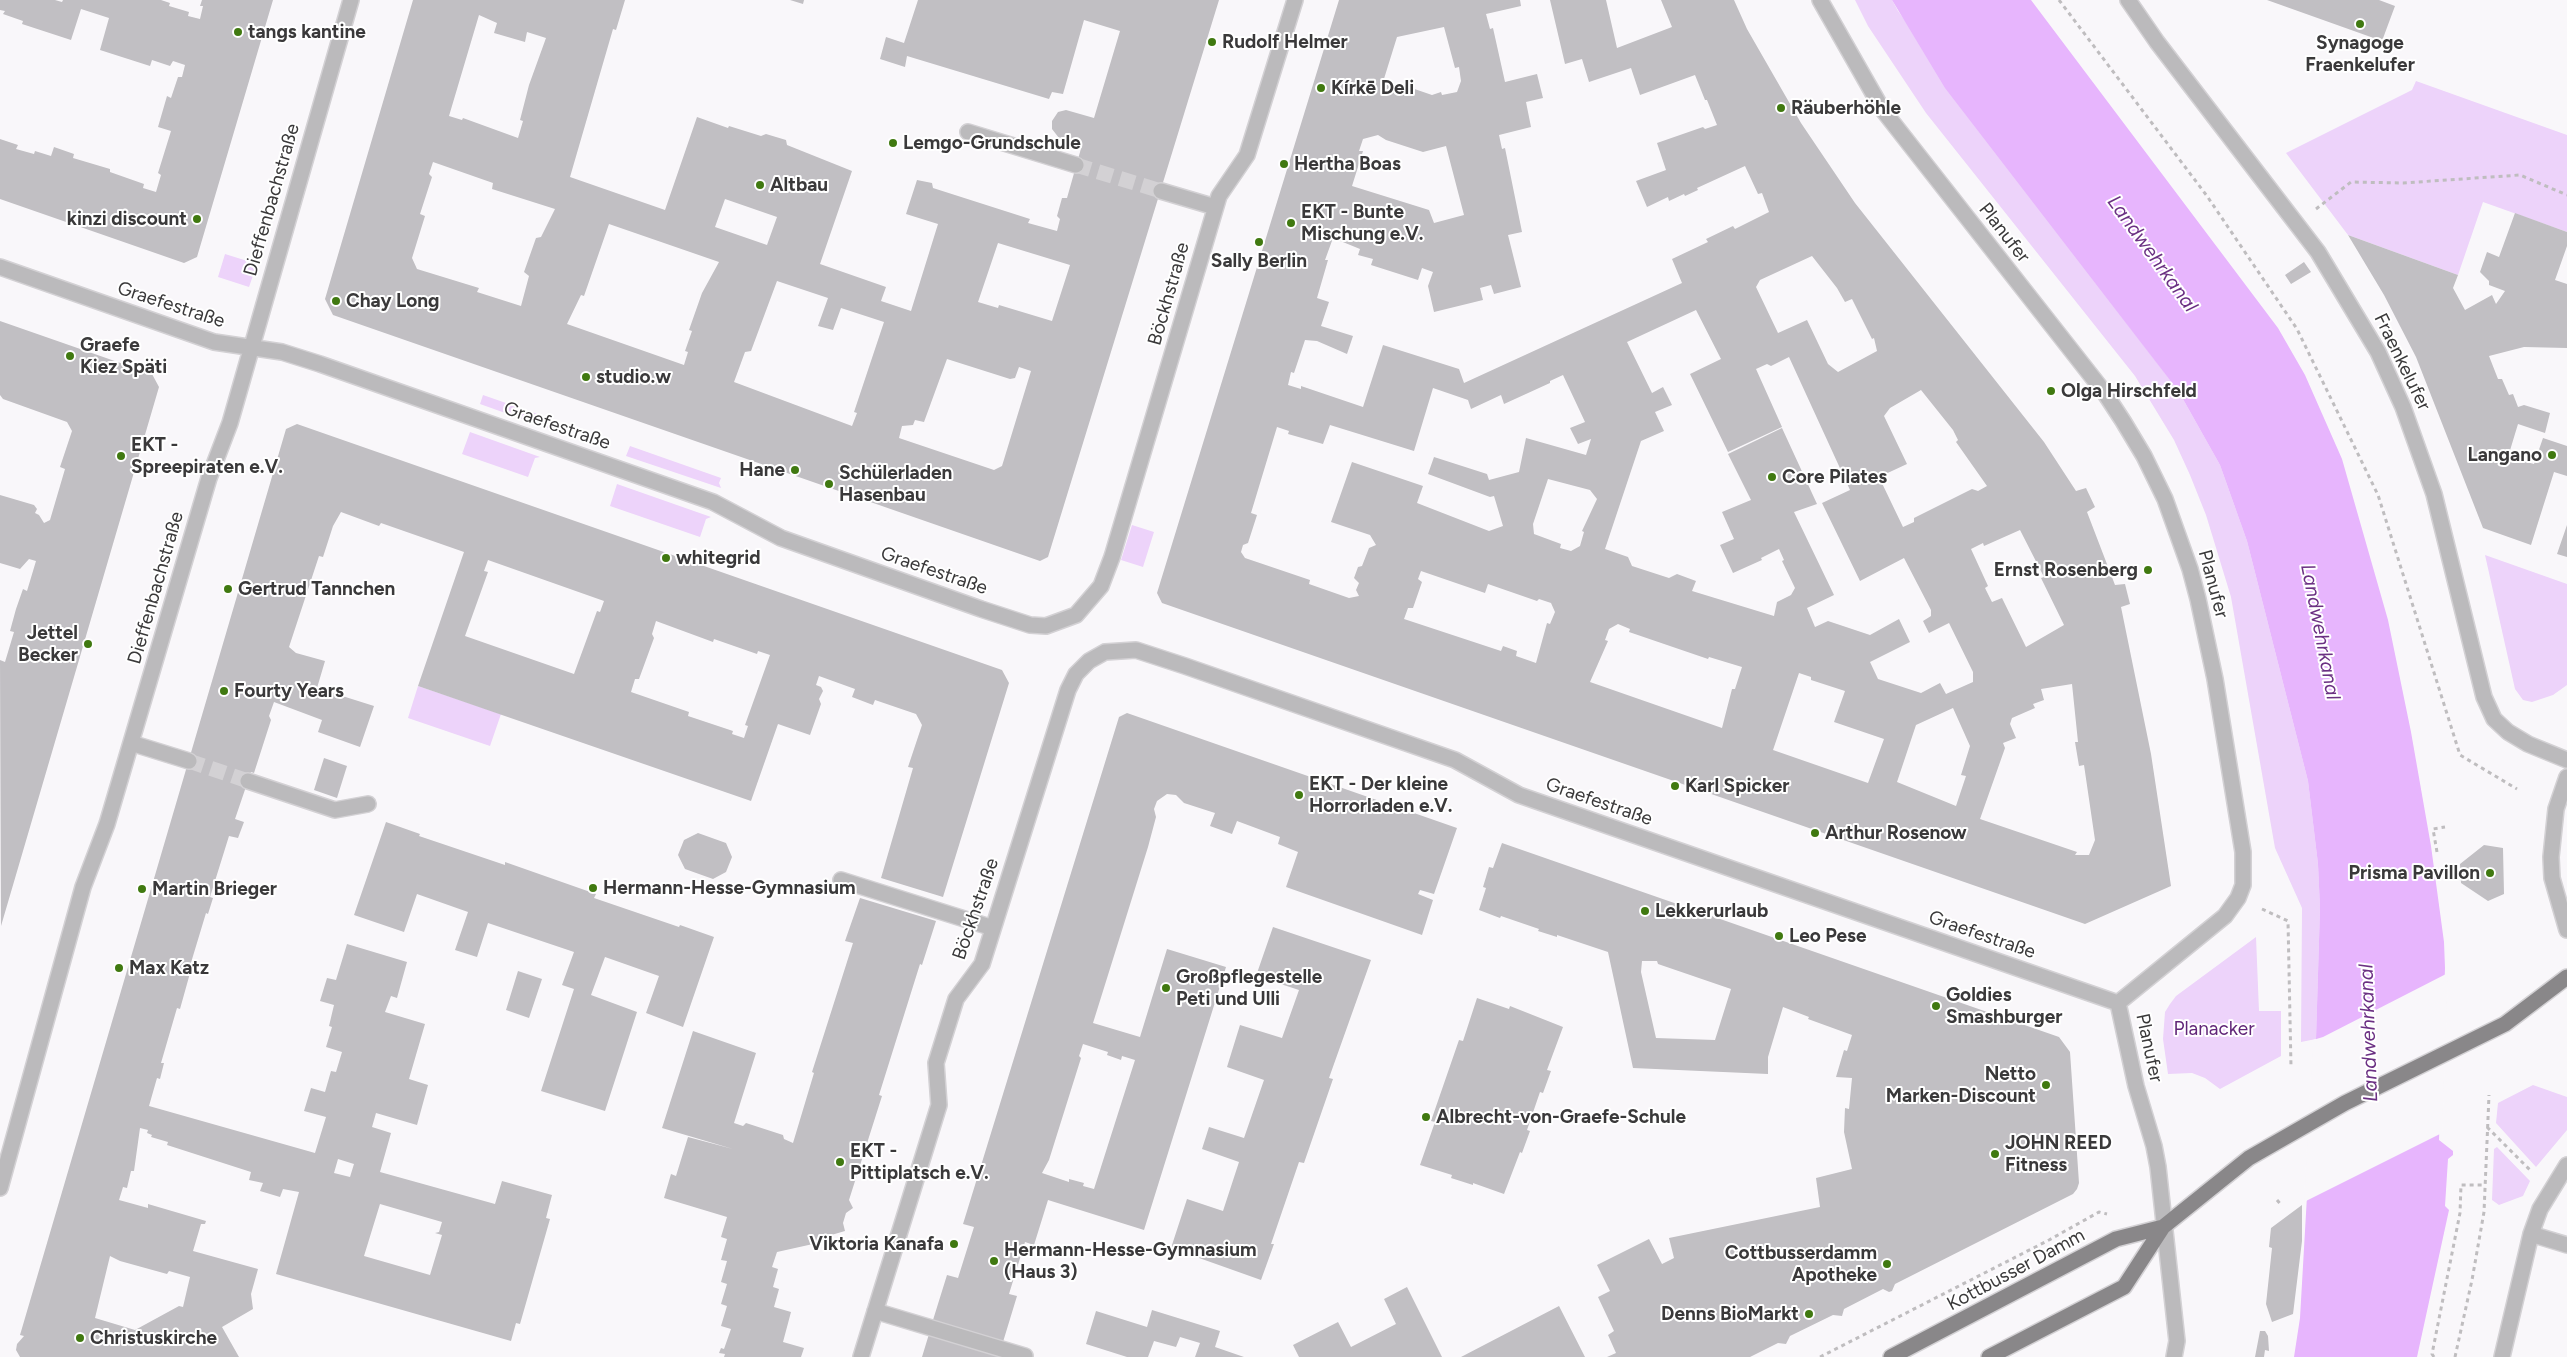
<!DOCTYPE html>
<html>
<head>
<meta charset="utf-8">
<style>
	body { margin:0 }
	canvas { display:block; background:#f9f7fa }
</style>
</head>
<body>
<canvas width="2567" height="1357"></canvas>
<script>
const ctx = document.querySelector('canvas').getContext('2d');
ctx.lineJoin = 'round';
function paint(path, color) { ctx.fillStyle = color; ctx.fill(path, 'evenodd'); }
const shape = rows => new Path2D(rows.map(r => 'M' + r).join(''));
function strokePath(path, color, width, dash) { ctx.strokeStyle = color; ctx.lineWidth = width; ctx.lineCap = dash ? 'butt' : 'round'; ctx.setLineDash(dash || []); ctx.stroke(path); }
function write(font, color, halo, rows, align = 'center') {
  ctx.font = font + ' Figtree,sans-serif'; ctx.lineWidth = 4; ctx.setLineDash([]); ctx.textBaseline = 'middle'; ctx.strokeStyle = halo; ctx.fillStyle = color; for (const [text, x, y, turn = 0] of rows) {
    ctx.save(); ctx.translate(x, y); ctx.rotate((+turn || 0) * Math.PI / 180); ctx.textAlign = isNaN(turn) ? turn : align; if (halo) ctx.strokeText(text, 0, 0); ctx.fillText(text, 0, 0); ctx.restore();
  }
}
const green = shape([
	[1855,0,1892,0,1898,11,2074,253,2179,392,2220,465,2247,541,2308,781,2318,864,2320,908,2316,1039,2301,1042,2302,908,2275,848,2231,597,2206,515,2190,475,2174,440,2135,376,1926,113,1868,26],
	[2416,81,2567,135,2567,232,2483,202,2458,275,2348,235,2286,153,2412,90],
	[225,254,257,264,249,287,218,277],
	[483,395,549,418,547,425,550,429,480,404],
	[470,432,540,457,535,458,528,477,462,454],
	[630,446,721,478,719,483,721,488,626,456],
	[617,484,711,517,706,519,700,537,610,506],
	[1132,525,1154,532,1143,567,1121,560],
	[2485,555,2567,584,2567,685,2553,695,2532,702,2523,700,2515,689],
	[418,686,501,714,490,746,408,718],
	[2256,937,2259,1011,2281,1011,2281,1056,2220,1089,2205,1078,2192,1073,2168,1074,2163,1039,2165,1012,2170,1004,2176,996],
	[2533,1085,2567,1097,2567,1130,2536,1167,2496,1123,2498,1103],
	[2497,1147,2530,1181,2523,1196,2499,1205,2492,1200,2494,1149]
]);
const water = shape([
	[1892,0,2031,0,2278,328,2305,375,2342,459,2388,620,2411,732,2431,846,2444,942,2445,968,2439,1140,2453,1151,2453,1155,2448,1159,2445,1206,2449,1210,2417,1357,2294,1357,2300,1318,2316,1039,2320,908,2318,864,2308,781,2247,541,2220,465,2179,392,1945,88]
]);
const pier = shape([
	[2448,973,2442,1133,2304,1202,2313,1040,2323,1037]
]);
const building = shape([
	[0,0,55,0,62,2,63,0,161,0,170,3,169,6,189,12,188,16,200,19,203,6,200,6,202,0,273,0,197,257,184,263,0,199,0,139,18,145,16,149,34,154,35,151,51,156,54,147,74,154,73,158,110,169,110,172,144,184,143,188,156,192,161,175,158,173,171,131,158,127,167,96,171,98,178,77,182,77,185,65,173,61,170,66,152,60,150,66,100,50,109,18,81,9,71,40,22,24,23,21,3,14,5,11,0,10],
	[413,0,625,0,616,30,613,29,570,177,665,210,697,117,728,128,729,126,761,136,766,134,786,140,787,145,852,171,820,264,886,287,881,301,911,311,938,224,906,214,917,180,932,183,933,188,1030,219,1028,223,1057,231,1060,219,1057,216,1062,198,1067,198,1082,145,1059,138,1052,129,1052,121,1058,112,1066,110,1094,118,1120,31,1084,20,1063,94,1052,92,1049,99,907,56,905,67,880,59,886,37,904,43,918,0,1219,0,1048,557,1040,561,333,315,325,299],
	[479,15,497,23,494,33,525,42,527,32,546,38,529,85,520,120,523,121,518,138,463,118,462,120,449,116],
	[433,162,493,183,492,189,555,209,541,237,536,238,524,272,529,276,521,306,477,292,479,288,417,269,412,258,425,216,420,214,432,177,429,174],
	[725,199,777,217,767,245,715,227],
	[609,224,719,262,702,293,689,330,692,331,685,351,688,352,684,365,567,324,581,295,584,296],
	[998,243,1070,265,1052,321,999,305,998,308,978,302],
	[777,281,828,298,818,326,833,330,841,308,884,322,854,412,857,413,852,426,734,382,745,352,751,351],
	[947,359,1010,379,1015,378,1019,367,1031,371,1002,466,994,470,899,438,902,426,913,425,915,420,924,422],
	[790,0,804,0,803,4],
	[1339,0,1520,0,1521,6,1486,14,1490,29,1493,28,1505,82,1537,74,1543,98,1526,102,1531,127,1499,135,1502,149,1505,148,1522,232,1508,235,1521,287,1494,294,1491,285,1480,288,1483,300,1434,312,1428,286,1433,272,1422,268,1418,280,1371,265,1373,259,1358,255,1360,249,1333,238,1325,260,1328,260,1317,298,1329,302,1321,326,1353,336,1347,354,1317,341,1305,340,1294,373,1291,372,1288,385,1301,389,1301,386,1363,407,1383,345,1459,369,1464,383,1682,283,1672,259,1708,242,1706,239,1733,226,1735,229,1769,212,1762,193,1758,194,1745,166,1697,188,1698,190,1685,196,1684,194,1669,201,1668,197,1647,207,1636,181,1666,170,1657,143,1703,127,1705,129,1717,125,1707,100,1705,100,1695,75,1640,95,1631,68,1589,82,1582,59,1565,64,1550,0,1606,0,1617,48,1672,27,1661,0,1734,0,1747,29,1801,123,1855,203,2044,442,2076,491,2086,488,2095,507,2087,512,2115,585,2125,584,2130,604,2121,607,2151,754,2171,886,2085,924,1162,603,1157,593],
	[1444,27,1455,68,1459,67,1461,81,1457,92,1442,95,1441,92,1432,95,1397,83,1396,85,1383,82,1397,37],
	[1378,135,1386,140,1423,152,1446,146,1464,215,1434,223,1429,210,1352,186,1363,151,1359,151,1363,139],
	[1812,256,1837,288,1845,302,1852,299,1872,339,1874,338,1877,351,1838,372,1828,364,1807,320,1778,333,1756,287,1760,280],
	[1696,310,1721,359,1690,374,1728,452,1782,427,1756,369,1767,364,1771,366,1789,357,1850,490,1822,503,1860,581,1904,558,1931,610,1931,616,1923,621,1929,633,1949,623,1973,672,1973,682,1946,694,1940,683,1921,693,1878,679,1870,662,1910,642,1899,619,1870,635,1828,621,1815,627,1807,608,1834,595,1794,512,1817,504,1782,428,1728,454,1751,500,1722,512,1734,539,1720,545,1733,573,1762,560,1761,558,1779,549,1784,560,1782,561,1795,588,1791,595,1777,602,1774,616,1692,591,1696,581,1677,574,1669,578,1632,566,1628,557,1605,549,1641,441,1664,431,1655,412,1672,405,1663,387,1652,393,1627,342],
	[1563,375,1585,422,1570,428,1578,444,1591,439,1586,455,1526,438,1519,472,1489,480,1487,474,1434,457,1428,474,1490,497,1494,496,1503,526,1489,531,1417,503,1423,486,1352,462,1331,522,1370,535,1376,545,1369,548,1362,566,1358,567,1354,578,1359,583,1356,590,1359,596,1349,598,1309,584,1310,580,1245,558,1241,552,1243,545,1248,543,1257,515,1251,513,1277,427,1289,431,1288,434,1323,444,1330,425,1414,451,1433,388,1468,400,1471,409,1501,395,1504,404,1550,383,1550,381],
	[1921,390,1953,430,1958,440,1956,442,1987,486,1978,491,1972,489,1914,518,1914,522,1903,527,1879,477,1907,464,1884,416,1890,408],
	[1548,479,1590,490,1597,499,1582,531,1584,532,1580,546,1571,551,1560,548,1561,544,1534,534,1533,524],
	[2020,530,2044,577,2041,578,2064,625,2026,647,2002,598,1992,602,1985,588,1988,586,1971,549,1983,543,1984,546],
	[1421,571,1485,593,1488,584,1537,601,1539,599,1551,603,1555,612,1550,624,1547,623,1536,663,1516,656,1517,651,1503,646,1501,651,1404,619,1408,608,1413,608,1422,582,1418,579],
	[1618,624,1630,629,1629,632,1708,659,1709,657,1742,667,1735,689,1732,689,1722,728,1590,682,1608,641,1605,640,1609,629],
	[1799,673,1811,677,1811,680,1845,691,1834,722,1884,739,1868,783,1773,750],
	[2072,684,2078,742,2075,742,2079,766,2084,765,2095,840,2089,855,2075,855,2077,852,1980,819,2005,748,2003,743,2016,738,2010,724,2012,718,2035,708,2033,704,2044,700,2041,689],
	[1953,708,1970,746,1961,775,1966,776,1956,806,1897,782,1916,725],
	[2267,0,2379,0,2395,6,2382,41],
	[2515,213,2567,232,2567,246,2555,280,2567,284,2567,348,2524,347,2489,356,2498,379,2502,379,2509,395,2513,394,2518,407,2524,405,2550,413,2545,433,2518,424,2508,457,2534,464,2543,438,2567,446,2567,476,2554,472,2531,545,2483,528,2416,357,2384,295,2348,235,2458,275,2453,288,2465,310,2492,295,2496,304,2505,291,2489,285,2489,281,2480,272,2487,252,2499,257],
	[2304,262,2311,272,2291,284,2285,275],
	[0,321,152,374,159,387,1,926,0,660,5,662,14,632,10,631,16,609,23,589,27,591,36,561,29,559,20,569,0,563,0,495,34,505,37,509,35,513,39,515,44,523,50,520,65,469,60,467,72,431,67,422,3,399,0,395],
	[297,424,1002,670,1009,683,943,897,881,878,913,768,908,767,922,725,916,714,875,700,873,705,852,697,855,689,819,676,816,685,821,687,823,691,819,699,821,704,810,735,778,724,751,801,418,686,464,552,381,523,379,526,341,512,333,526,323,557,319,556,289,647,296,653,325,661,317,688,374,706,360,747,318,732,322,720,274,702,269,716,271,720,254,773,251,772,235,819,244,822,238,838,229,836,210,897,213,898,208,914,206,913,190,966,192,966,180,1009,177,1008,161,1063,164,1063,160,1079,157,1078,149,1106,315,1153,326,1117,304,1111,311,1088,325,1092,331,1071,336,1072,342,1052,326,1047,332,1027,329,1026,334,1005,320,1001,327,978,336,980,347,944,407,962,397,998,391,996,385,1012,425,1024,409,1079,428,1085,417,1125,376,1113,372,1127,391,1133,380,1172,495,1204,502,1181,552,1195,546,1218,550,1219,520,1324,516,1323,511,1341,276,1274,299,1192,283,1189,280,1197,260,1191,263,1183,249,1180,251,1172,167,1145,168,1142,151,1137,152,1135,147,1133,148,1130,140,1128,134,1171,131,1171,127,1188,123,1187,119,1200,148,1208,148,1204,206,1221,205,1224,201,1224,193,1251,258,1269,251,1294,253,1309,222,1327,239,1357,20,1357,16,1350,17,1344,24,1336,20,1335,286,429],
	[488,560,604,601,600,612,597,611,574,674,465,636,488,572,484,571],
	[656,621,713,642,714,639,757,654,758,651,770,655,745,725,748,726,744,738,732,734,733,731,688,716,689,712,631,692,635,679,639,679,654,638,652,634],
	[338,1159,354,1164,350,1177,334,1173],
	[380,1204,442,1222,439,1232,435,1233,442,1235,430,1275,364,1256],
	[110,1256,120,1261,167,1274,169,1271,190,1277,183,1307,179,1306,135,1330,95,1318],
	[2567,525,2567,557,2557,554],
	[1127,713,1457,828,1434,894,1420,890,1418,894,1433,900,1422,935,1286,887,1298,852,1278,844,1280,837,1237,821,1232,834,1210,826,1215,813,1184,803,1176,795,1167,794,1157,801,1154,809,1156,817,1148,847,1093,1023,1140,1037,1167,949,1226,967,1144,1230,1048,1200,1034,1245,1025,1242,1009,1294,1017,1296,1003,1342,933,1320,947,1275,958,1278,974,1227,963,1224,1119,717],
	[1083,1044,1108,1052,1107,1055,1121,1060,1122,1056,1135,1060,1094,1189,1083,1186,1084,1183,1069,1179,1069,1182,1042,1173,1049,1160,1081,1058,1079,1056],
	[324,758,347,766,337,798,314,790],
	[386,822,420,834,419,836,505,865,505,862,596,894,594,898,679,927,680,925,714,937,683,1027,646,1013,659,976,605,957,591,995,637,1012,605,1111,541,1091,574,989,562,985,574,952,488,923,477,957,455,950,468,912,417,894,404,932,354,915],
	[698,833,726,843,732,857,726,872,713,879,685,869,678,855,684,840],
	[1502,843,2059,1037,2070,1052,2079,1183,2077,1189,2073,1194,1895,1284,1892,1291,1889,1292,1883,1289,1844,1309,1842,1316,1833,1315,1790,1336,1786,1344,1778,1343,1750,1357,1607,1357,1616,1353,1608,1335,1614,1331,1598,1297,1610,1291,1597,1265,1649,1239,1662,1264,1674,1258,1669,1238,1820,1207,1816,1178,1852,1169,1844,1132,1845,1108,1849,1109,1852,1078,1836,1077,1844,1050,1847,1051,1852,1035,1808,1019,1809,1017,1783,1007,1768,1057,1768,1074,1633,1068,1608,952,1557,935,1557,937,1538,931,1539,929,1501,916,1500,918,1479,910,1486,888,1483,887,1489,867,1493,868],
	[1642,961,1657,961,1658,964,1731,989,1715,1040,1656,1038,1641,972],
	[2484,845,2503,848,2504,894,2488,901,2461,883,2460,864],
	[860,898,936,921,922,965,920,964,879,1095,882,1096,849,1200,853,1208,846,1213,843,1223,845,1231,821,1238,822,1242,777,1252,772,1267,778,1269,773,1287,779,1289,774,1307,791,1312,783,1342,804,1348,801,1357,724,1357,725,1354,719,1353,721,1348,724,1349,731,1329,721,1326,727,1306,721,1304,727,1284,721,1282,727,1261,721,1260,727,1239,721,1237,727,1217,664,1198,671,1174,676,1176,688,1137,733,1149,662,1128,693,1031,756,1053,734,1123,743,1126,746,1123,783,1135,784,1139,793,1143,814,1073,812,1072,853,943,845,941],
	[1273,927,1371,960,1329,1078,1333,1079,1304,1163,1299,1162,1271,1244,1274,1244,1261,1280,1171,1248,1187,1199,1223,1211,1239,1162,1202,1149,1209,1127,1244,1138,1264,1080,1227,1067,1240,1025,1282,1038,1299,990,1256,976],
	[518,971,542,979,529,1018,506,1010],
	[1477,998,1509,1009,1510,1006,1563,1027,1547,1070,1551,1071,1543,1093,1540,1092,1527,1130,1530,1131,1522,1153,1520,1152,1504,1194,1473,1183,1473,1185,1451,1178,1452,1175,1420,1165,1435,1122,1431,1121,1459,1040,1463,1041],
	[2302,1205,2302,1241,2293,1314,2272,1322,2266,1304,2272,1248,2269,1247,2271,1228],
	[1407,1287,1442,1357,1299,1357,1293,1345,1338,1322,1351,1347,1396,1324,1384,1299],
	[1559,1306,1585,1357,1461,1357],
	[1152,1310,1220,1331,1215,1347,1244,1357,1195,1357,1200,1343,1180,1337,1176,1347,1154,1341,1148,1357,1127,1357,1086,1344,1096,1311,1147,1327],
	[2260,1331,2265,1331,2268,1336,2269,1351,2265,1350,2264,1357,2255,1357],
	[929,1334,1001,1357,922,1357]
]);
const minorTunnel = shape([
	[1076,165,1161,191],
	[189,761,248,781]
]);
const path = shape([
	[2059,0,2207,196,2297,329,2378,495,2460,755,2517,789],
	[2316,209,2351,182,2403,183,2520,175,2567,195],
	[2437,852,2433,829,2445,827],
	[2262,909,2288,921,2291,1067],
	[2487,1127,2532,1172],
	[2277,1200,2282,1206],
	[1820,1357,2049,1240,2099,1212,2107,1214],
	[2434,1357,2432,1354,2460,1213,2461,1185,2484,1185],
	[2455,1357,2472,1280,2484,1212,2489,1095]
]);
const minor = shape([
	[1820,0,1882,109,2104,392,2123,421,2144,456,2165,499,2190,569,2198,599,2215,679,2243,852,2243,885,2238,898,2225,916,2118,1003],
	[2128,0,2157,42,2318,252,2378,352,2403,407,2434,494,2484,697,2494,719,2508,732,2528,744,2567,760],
	[968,132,1076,165],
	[1161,191,1215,207],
	[0,267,214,342,282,352,320,364,713,502,781,538,981,609,1030,625,1046,626,1076,615,1101,586,1112,557,1219,196,1247,155,1295,0],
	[131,743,189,761],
	[2567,777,2556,809,2551,857,2552,878,2567,930],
	[248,781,335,810,368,804],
	[841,880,993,928],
	[2118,1003,2136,1086,2154,1146,2158,1167,2177,1341,2174,1357],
	[0,1188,83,887,107,824,209,478,230,423,351,0],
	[2531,1234,2567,1245],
	[875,1311,1025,1356],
	[861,1357,939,1105,936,1063,956,999,982,964,1068,690,1076,674,1089,661,1105,652,1136,650,1185,666,1455,760,1519,795,2118,1003],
	[2502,1357,2531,1234,2540,1209,2567,1165]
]);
const major = shape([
	[1891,1357,2116,1239,2163,1227],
	[1989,1357,2124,1287,2163,1227,2249,1158,2345,1103,2505,1024,2567,977]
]);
const markers = [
	[2360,24,5,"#407910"],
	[238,32,5,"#407910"],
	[1212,42,5,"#407910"],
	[1321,88,5,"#407910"],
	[1781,108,5,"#407910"],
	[893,143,5,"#407910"],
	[1284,164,5,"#407910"],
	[760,185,5,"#407910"],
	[197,219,5,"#407910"],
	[1291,223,5,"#407910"],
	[1259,242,5,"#407910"],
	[336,301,5,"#407910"],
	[70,356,5,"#407910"],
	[586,377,5,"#407910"],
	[2051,391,5,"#407910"],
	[2552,455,5,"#407910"],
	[121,456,5,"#407910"],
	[795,470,5,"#407910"],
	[1772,477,5,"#407910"],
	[829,484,5,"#407910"],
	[666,558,5,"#407910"],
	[2148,570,5,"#407910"],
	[228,589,5,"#407910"],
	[88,644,5,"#407910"],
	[224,691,5,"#407910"],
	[1675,786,5,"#407910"],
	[1299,795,5,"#407910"],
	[1815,833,5,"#407910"],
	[2490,873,5,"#407910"],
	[593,888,5,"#407910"],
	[142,889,5,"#407910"],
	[1645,911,5,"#407910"],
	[1779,936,5,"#407910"],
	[119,968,5,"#407910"],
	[1166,988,5,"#407910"],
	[1936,1006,5,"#407910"],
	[2046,1085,5,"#407910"],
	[1426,1117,5,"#407910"],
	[1995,1154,5,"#407910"],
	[840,1162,5,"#407910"],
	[954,1244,5,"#407910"],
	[994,1261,5,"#407910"],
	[1887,1264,5,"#407910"],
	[1809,1314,5,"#407910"],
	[80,1338,5,"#407910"]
];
const poiNames = [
	["tangs kantine",248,32],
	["Rudolf Helmer",1222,42],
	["Synagoge",2360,43,"center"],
	["Fraenkelufer",2360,65,"center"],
	["Kírkē Deli",1331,88],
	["Räuberhöhle",1791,108],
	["Lemgo-Grundschule",903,143],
	["Hertha Boas",1294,164],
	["Altbau",770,185],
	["EKT - Bunte",1301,212],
	["Mischung e.V.",1301,234],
	["kinzi discount",187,219,"right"],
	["Sally Berlin",1259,261,"center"],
	["Chay Long",346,301],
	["Graefe",80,345],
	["Kiez Späti",80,367],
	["studio.w",596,377],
	["Olga Hirschfeld",2061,391],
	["EKT -",131,445],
	["Spreepiraten e.V.",131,467],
	["Langano",2542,455,"right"],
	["Hane",785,470,"right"],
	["Schülerladen",839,473],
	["Hasenbau",839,495],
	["Core Pilates",1782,477],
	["whitegrid",676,558],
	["Ernst Rosenberg",2138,570,"right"],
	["Gertrud Tannchen",238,589],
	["Jettel",78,633,"right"],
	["Becker",78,655,"right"],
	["Fourty Years",234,691],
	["EKT - Der kleine",1309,784],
	["Horrorladen e.V.",1309,806],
	["Karl Spicker",1685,786],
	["Arthur Rosenow",1825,833],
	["Prisma Pavillon",2480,873,"right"],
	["Hermann-Hesse-Gymnasium",603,888],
	["Martin Brieger",152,889],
	["Lekkerurlaub",1655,911],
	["Leo Pese",1789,936],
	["Max Katz",129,968],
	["Großpflegestelle",1176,977],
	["Peti und Ulli",1176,999],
	["Goldies",1946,995],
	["Smashburger",1946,1017],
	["Netto",2036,1074,"right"],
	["Marken-Discount",2036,1096,"right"],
	["Albrecht-von-Graefe-Schule",1436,1117],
	["JOHN REED",2005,1143],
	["Fitness",2005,1165],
	["EKT -",850,1151],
	["Pittiplatsch e.V.",850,1173],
	["Viktoria Kanafa",944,1244,"right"],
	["Hermann-Hesse-Gymnasium",1004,1250],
	["(Haus 3)",1004,1272],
	["Cottbusserdamm",1877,1253,"right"],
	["Apotheke",1877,1275,"right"],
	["Denns BioMarkt",1799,1314,"right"],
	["Christuskirche",90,1338]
];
const streetNames = [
	["Dieffenbachstraße",272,200,-74],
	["Planufer",2004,233,52],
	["Böckhstraße",1169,294,-74],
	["Graefestraße",171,305,18],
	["Fraenkelufer",2402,362,64],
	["Graefestraße",557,426,19],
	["Graefestraße",934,571,19],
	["Planufer",2213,584,75],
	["Dieffenbachstraße",156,588,-74],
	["Graefestraße",1599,802,19],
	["Böckhstraße",976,909,-71],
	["Graefestraße",1982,935,19],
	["Planufer",2149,1048,78],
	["Kottbusser Damm",2016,1270,-28]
];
const parkNames = [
	["Planacker",2214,1029]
];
const waterNames = [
	["Landwehrkanal",2152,254,54],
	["Landwehrkanal",2320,632,79],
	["Landwehrkanal",2369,1033,-92]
];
paint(green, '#edd3fa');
paint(water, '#e7b5fd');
paint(pier, '#f9f7fa');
paint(building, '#c1bfc3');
strokePath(minorTunnel, '#d3d1d4', 15, [15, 8]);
strokePath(minor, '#d3d1d4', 18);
strokePath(major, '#d3d1d4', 18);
strokePath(path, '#bfbdbf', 3, [4, 4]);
strokePath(minor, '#bbbabc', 15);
strokePath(major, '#898789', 15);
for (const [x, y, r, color] of markers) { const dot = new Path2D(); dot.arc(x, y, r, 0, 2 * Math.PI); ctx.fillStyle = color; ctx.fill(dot); strokePath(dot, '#fff', 2); }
write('bold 19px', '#3a393a', '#fff', poiNames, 'left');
write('19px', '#3a393a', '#fff', streetNames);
write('19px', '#612678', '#fff', parkNames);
write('italic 20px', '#6b3083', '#fff', waterNames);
</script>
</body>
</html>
